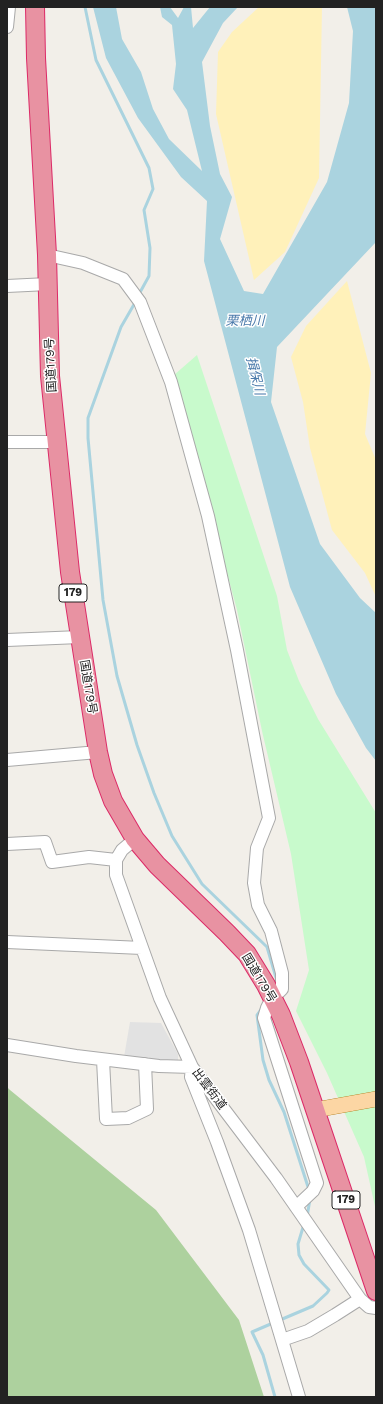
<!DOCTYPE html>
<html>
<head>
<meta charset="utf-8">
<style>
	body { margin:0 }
	#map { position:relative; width:383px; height:1404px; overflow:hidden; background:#f2efe9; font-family:"Work Sans",sans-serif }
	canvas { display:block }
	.frame { position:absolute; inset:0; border:8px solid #222; pointer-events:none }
</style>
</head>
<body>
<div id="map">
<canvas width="383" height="1404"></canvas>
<div class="frame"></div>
</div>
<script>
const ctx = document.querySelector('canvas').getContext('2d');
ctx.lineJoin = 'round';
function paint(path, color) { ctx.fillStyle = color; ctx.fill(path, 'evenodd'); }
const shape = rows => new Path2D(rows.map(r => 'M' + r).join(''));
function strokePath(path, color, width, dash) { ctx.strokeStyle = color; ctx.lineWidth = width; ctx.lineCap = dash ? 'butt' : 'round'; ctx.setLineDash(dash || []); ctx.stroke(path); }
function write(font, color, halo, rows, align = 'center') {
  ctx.font = font + ' "Work Sans","Noto Sans JP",sans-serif'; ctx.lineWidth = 3; ctx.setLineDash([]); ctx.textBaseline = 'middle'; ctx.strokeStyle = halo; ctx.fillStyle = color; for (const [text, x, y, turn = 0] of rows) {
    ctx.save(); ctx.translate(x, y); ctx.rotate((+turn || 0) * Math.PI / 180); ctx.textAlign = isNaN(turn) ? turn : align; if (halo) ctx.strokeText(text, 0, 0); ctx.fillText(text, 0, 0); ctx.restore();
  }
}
const forest = shape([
	[7,1087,10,1090,156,1210,239,1320,264,1397,7,1397]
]);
const sand = shape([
	[259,7,322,7,319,178,285,252,254,280,216,114,218,52,232,32],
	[347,281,371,373,365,434,376,460,376,597,365,573,332,530,310,448,303,402,291,357,306,326]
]);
const park = shape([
	[197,355,277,596,287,650,299,681,318,719,376,813,376,1211,364,1157,327,1073,296,1011,309,970,291,854,262,731,237,610,174,375]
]);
const parking = shape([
	[130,1022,161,1023,178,1054,178,1062,124,1057]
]);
const water = shape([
	[93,7,116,7,122,39,141,72,153,109,169,139,202,171,187,110,173,89,176,64,172,25,162,17,160,7,170,7,178,18,184,7,191,7,193,28,210,7,238,7,223,23,202,62,210,126,220,174,232,197,220,239,244,291,263,294,327,182,349,103,353,31,347,7,376,7,376,242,277,347,271,402,320,544,360,598,376,613,376,761,366,748,336,694,290,587,204,261,207,201,181,177,138,118,106,58]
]);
const stream = shape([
	[85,7,96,60,149,168,153,189,144,210,150,248,149,276,138,296],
	[136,301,121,327,88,418,88,438,103,600,117,676,137,745,154,793,172,836,202,884,267,947,277,981],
	[262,1008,257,1015,263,1060,269,1080,284,1112,309,1190],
	[307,1217,310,1199],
	[280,1320,313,1306,327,1293,329,1290,304,1264,299,1255,298,1244,304,1224],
	[273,1323,252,1332,263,1355,275,1397]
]);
const minor = shape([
	[7,27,9,7],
	[47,255,83,263,123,279,140,302,171,382,208,516,237,650,269,818,257,848,254,883,258,905,271,931,282,973,282,989,279,992],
	[7,286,48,284],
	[7,442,57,442],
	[7,640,80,637],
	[7,760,98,752],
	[135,839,122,850,116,860,116,875,160,998,192,1067,276,1178,360,1299,369,1307,376,1308],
	[7,844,45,842,52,862,89,857,116,860],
	[7,942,142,948],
	[269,1004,267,1008,264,1018,317,1183,313,1191,296,1207],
	[7,1045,76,1056,159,1066,192,1067,191,1077,217,1142,249,1230,299,1397],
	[103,1060,106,1119,128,1118,147,1109,145,1064],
	[282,1340,308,1331,335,1315,360,1299]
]);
const major = shape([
	[315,1110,376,1099]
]);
const highway = shape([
	[35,7,36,58,47,255,50,376,70,572,98,752,103,774,113,801,135,839,157,865,227,933,247,954,266,985,281,1015,299,1062,376,1291]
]);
const shields = [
	[73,593,28],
	[346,1200,28]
];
const shieldNames = [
	["179",73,593],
	["179",346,1200]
];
const streetNames = [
	["国道179号",51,365,-93],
	["国道179号",88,687,81],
	["国道179号",259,978,59],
	["出雲街道",209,1089,53]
];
const waterNames = [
	["栗栖川",245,321],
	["揖保川",255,376,76]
];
paint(forest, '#add19e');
paint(sand, '#fff1ba');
paint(park, '#c8facc');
paint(parking, '#e2e2e2');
paint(water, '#aad3df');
strokePath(stream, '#aad3df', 3);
strokePath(minor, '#a9a9a9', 14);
strokePath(major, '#a06b00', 16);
strokePath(highway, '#dc2a67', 20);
strokePath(minor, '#fff', 12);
strokePath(major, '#fcd6a4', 15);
strokePath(highway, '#e892a2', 18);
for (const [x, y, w] of shields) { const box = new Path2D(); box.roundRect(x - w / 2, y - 9, w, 18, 3); ctx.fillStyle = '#fff'; ctx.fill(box); strokePath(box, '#222', 1); }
write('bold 11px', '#222', null, shieldNames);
write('12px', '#222', '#fff', streetNames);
write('italic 13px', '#4a7aab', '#fff', waterNames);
</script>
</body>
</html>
